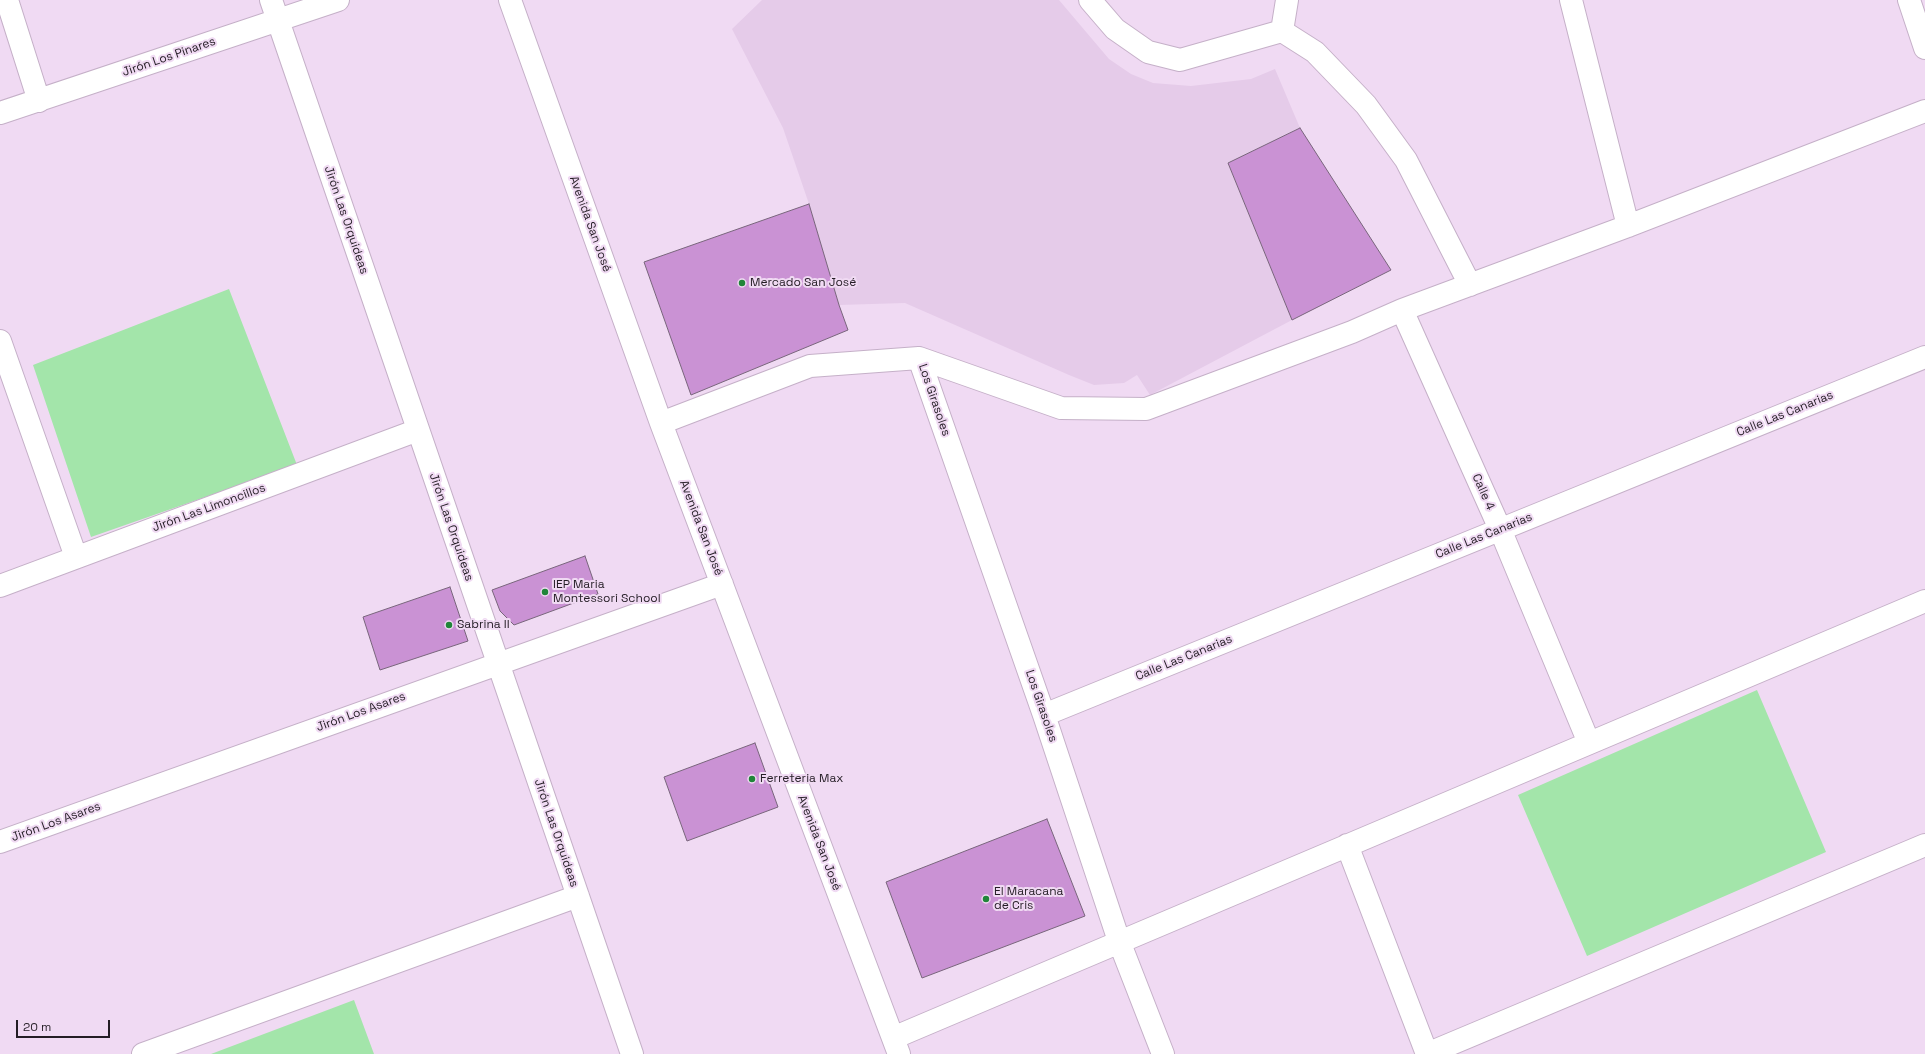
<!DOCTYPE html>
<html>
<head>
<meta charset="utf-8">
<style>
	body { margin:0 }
	#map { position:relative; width:1925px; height:1054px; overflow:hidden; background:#f0daf3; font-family:"Space Grotesk",sans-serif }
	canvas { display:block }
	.scale { position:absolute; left:16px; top:1020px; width:94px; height:18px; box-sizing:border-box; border:2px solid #241d25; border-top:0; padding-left:5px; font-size:12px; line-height:14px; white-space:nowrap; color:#241d25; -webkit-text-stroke:3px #f0daf3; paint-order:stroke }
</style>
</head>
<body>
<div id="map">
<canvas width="1925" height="1054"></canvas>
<div class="scale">20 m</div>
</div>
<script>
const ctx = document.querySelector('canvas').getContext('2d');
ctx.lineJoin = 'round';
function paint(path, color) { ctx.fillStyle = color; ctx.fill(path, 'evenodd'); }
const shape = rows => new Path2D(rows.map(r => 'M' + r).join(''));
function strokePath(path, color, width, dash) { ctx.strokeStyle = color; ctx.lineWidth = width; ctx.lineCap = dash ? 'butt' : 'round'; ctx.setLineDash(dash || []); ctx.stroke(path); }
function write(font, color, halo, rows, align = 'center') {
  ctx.font = font + ' "Space Grotesk",sans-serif'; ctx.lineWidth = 4; ctx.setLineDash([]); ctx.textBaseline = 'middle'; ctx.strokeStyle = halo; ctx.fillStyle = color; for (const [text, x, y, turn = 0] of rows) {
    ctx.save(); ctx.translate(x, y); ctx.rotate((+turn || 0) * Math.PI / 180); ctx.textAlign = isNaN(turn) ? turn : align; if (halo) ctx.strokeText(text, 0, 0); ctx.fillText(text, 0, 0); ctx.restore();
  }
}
const built = shape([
	[762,0,1059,0,1109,59,1131,74,1153,83,1191,86,1251,79,1275,69,1300,128,1228,163,1292,320,1150,395,1137,375,1124,383,1094,385,1069,375,905,303,839,305,809,204,783,128,732,29]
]);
const green = shape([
	[229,289,297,465,91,537,33,365],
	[1757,690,1826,852,1587,956,1518,795],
	[354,1000,374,1054,211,1054]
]);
const building = shape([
	[1300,128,1391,270,1292,320,1228,163,1300,128],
	[809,204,839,305,848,330,691,395,644,262,809,204],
	[585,556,598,594,514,625,500,611,492,590,585,556],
	[450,587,468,641,380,670,363,617,450,587],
	[755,743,778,807,687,841,664,777,755,743],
	[1047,819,1085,916,922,978,886,882,1047,819]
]);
const minor = shape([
	[7,0,39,101],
	[271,0,632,1054],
	[510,0,661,423,899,1054],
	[1090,0,1115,29,1148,52,1180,60,1282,31,1315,52,1366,105,1406,160,1470,285],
	[1571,0,1628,226],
	[1909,0,1925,48],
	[1282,31,1287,0],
	[0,113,338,0],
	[1402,310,1500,529,1589,743],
	[0,341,76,557],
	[919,358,1044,715,1119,941,1163,1054],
	[661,423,810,366,919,358,1061,408,1146,409,1352,332,1402,310,1628,226,1925,111],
	[0,586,418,430],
	[1044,715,1925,357],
	[0,842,722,584],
	[1347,845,1427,1054],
	[893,1038,1925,601],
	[143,1054,578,896],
	[1427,1054,1925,845]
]);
const markers = [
	[742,283,4,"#208539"],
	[545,592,4,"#208539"],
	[449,625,4,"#208539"],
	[752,779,4,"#208539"],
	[986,899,4,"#208539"]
];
const streetNames = [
	["Jirón Los Pinares",169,57,-19],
	["Jirón Las Orquideas",346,220,71],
	["Avenida San José",590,224,70],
	["Los Girasoles",934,400,71],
	["Calle Las Canarias",1785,414,-22],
	["Calle 4",1483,492,66],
	["Jirón Las Limoncillos",209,508,-20],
	["Jirón Las Orquideas",451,527,71],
	["Avenida San José",701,528,69],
	["Calle Las Canarias",1484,536,-22],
	["Calle Las Canarias",1184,658,-22],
	["Los Girasoles",1041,706,71],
	["Jirón Los Asares",361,712,-20],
	["Jirón Los Asares",56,822,-20],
	["Jirón Las Orquideas",556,833,71],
	["Avenida San José",819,843,69]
];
const poiNames = [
	["Mercado San José",750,283],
	["IEP Maria",553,585],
	["Montessori School",553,599],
	["Sabrina II",457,625],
	["Ferreteria Max",760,779],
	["El Maracana",994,892],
	["de Cris",994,906]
];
paint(built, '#e5cbe9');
paint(green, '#a3e5aa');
paint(building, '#ca92d4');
strokePath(building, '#78657b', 1);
strokePath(minor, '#c5b0c8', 24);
strokePath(minor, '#fff', 22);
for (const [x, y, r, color] of markers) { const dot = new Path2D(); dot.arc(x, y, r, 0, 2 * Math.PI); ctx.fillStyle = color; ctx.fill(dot); strokePath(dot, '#f0daf3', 1.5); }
write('12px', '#241d25', '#f0daf3', streetNames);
write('12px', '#241d25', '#f0daf3', poiNames, 'left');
</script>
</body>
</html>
